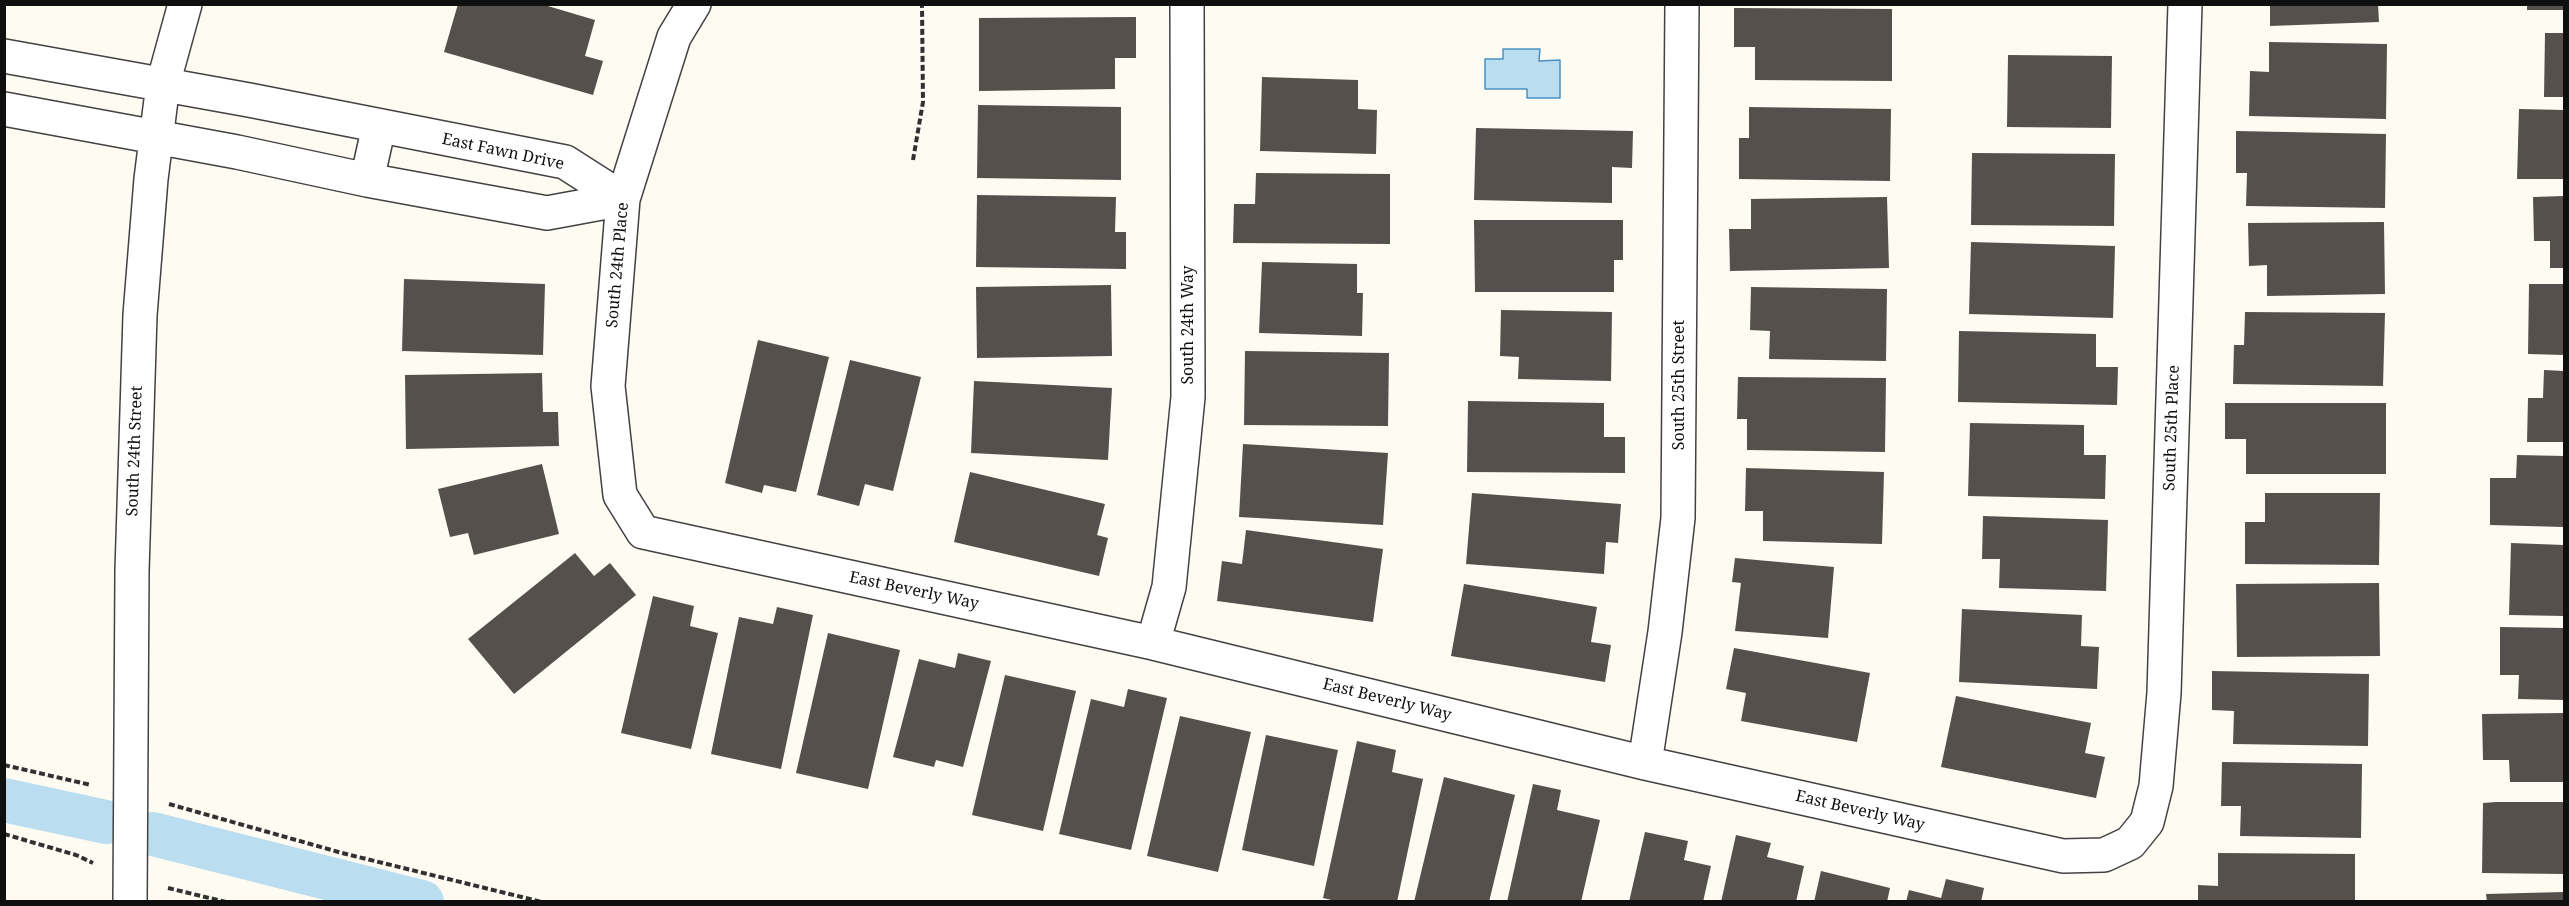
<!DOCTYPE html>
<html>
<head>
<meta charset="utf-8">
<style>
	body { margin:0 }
	#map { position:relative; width:2569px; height:906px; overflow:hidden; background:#fefbf2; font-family:"Noto Serif",serif }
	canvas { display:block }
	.frame { position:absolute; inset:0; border:6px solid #0f0f0f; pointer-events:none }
</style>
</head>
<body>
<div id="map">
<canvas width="2569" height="906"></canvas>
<div class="frame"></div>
</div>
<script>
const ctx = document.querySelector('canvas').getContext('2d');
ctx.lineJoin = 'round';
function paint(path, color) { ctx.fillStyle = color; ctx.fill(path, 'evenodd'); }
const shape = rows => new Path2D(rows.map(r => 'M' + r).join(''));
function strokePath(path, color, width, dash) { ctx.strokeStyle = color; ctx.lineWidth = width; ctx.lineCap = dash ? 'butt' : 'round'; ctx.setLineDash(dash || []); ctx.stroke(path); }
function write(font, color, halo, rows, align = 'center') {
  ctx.font = font + ' "Noto Serif",serif'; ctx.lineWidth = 6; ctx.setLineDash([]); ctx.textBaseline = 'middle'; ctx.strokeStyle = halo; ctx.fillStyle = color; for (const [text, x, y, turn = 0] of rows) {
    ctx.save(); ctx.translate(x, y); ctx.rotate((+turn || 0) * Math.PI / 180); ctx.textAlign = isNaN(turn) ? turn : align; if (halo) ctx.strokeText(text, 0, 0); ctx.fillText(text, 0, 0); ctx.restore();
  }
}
const water = shape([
	[1503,49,1540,49,1539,61,1560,60,1560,98,1527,98,1527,89,1485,89,1485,59,1503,59,1503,49]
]);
const canal = shape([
	[4,800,106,822],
	[153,834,422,902]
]);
const building = shape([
	[458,4,541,4,595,20,585,56,603,61,593,95,444,52],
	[2270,4,2378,4,2379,22,2270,26],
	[2527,4,2564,4,2564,10,2527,10],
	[1734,8,1892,9,1892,81,1755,80,1755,47,1734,47],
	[1136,17,1136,58,1115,58,1115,89,979,91,979,18],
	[2545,33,2564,33,2564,97,2544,97],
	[2269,42,2387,44,2386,119,2249,116,2250,71,2269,72],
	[2008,55,2112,56,2111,128,2007,127],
	[1262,77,1358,80,1358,109,1377,110,1376,154,1260,151],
	[978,105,1121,107,1121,180,977,178],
	[1749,107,1891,109,1890,181,1739,179,1739,138,1749,138],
	[2519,109,2564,110,2564,179,2517,179],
	[1476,128,1633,131,1632,168,1612,167,1612,203,1474,200],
	[2236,131,2386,134,2385,208,2246,206,2247,173,2236,173],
	[1972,153,2115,154,2114,226,1971,225],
	[1256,173,1390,174,1390,244,1233,243,1234,204,1255,204],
	[977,195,1116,197,1115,232,1126,232,1126,269,976,267],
	[2564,196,2564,268,2550,268,2550,241,2534,241,2533,197],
	[1887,197,1889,268,1730,271,1729,229,1751,229,1751,199],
	[1474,220,1623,220,1623,260,1614,260,1614,292,1475,292],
	[2384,222,2385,294,2267,296,2267,265,2249,266,2248,223],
	[1971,242,2115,246,2113,318,1969,314],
	[1262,262,1357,264,1357,293,1363,293,1362,336,1259,333],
	[404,279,545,284,543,355,402,351],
	[2529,284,2564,284,2564,355,2528,354],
	[1111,285,1112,356,977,358,976,287],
	[1751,287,1887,289,1886,361,1769,359,1770,331,1750,330],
	[1501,310,1612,312,1611,381,1518,379,1519,357,1500,356],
	[2245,312,2385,313,2383,386,2233,384,2234,345,2244,345],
	[1959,331,2096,334,2096,367,2118,367,2117,405,1958,402],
	[758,340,829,357,796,492,764,485,762,493,725,483],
	[1245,351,1389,353,1388,426,1244,425],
	[850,360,921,377,893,491,865,484,859,506,817,495],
	[2544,370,2564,371,2564,442,2527,442,2528,398,2543,398],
	[542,373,543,412,558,412,559,446,406,449,405,375],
	[1738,377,1886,378,1885,452,1747,450,1747,419,1737,419],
	[974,381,1112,388,1108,460,971,453],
	[1468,401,1604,403,1604,437,1625,437,1625,473,1467,472],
	[2225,403,2386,403,2386,474,2246,474,2246,439,2225,439],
	[1970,423,2084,425,2084,455,2106,455,2105,499,1968,496],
	[1243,444,1388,453,1383,525,1239,517],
	[2517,455,2564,456,2564,527,2490,525,2490,478,2516,478],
	[542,464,559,534,474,555,468,533,450,537,438,489],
	[1746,468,1884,472,1882,544,1763,541,1763,511,1745,511],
	[970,472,1105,504,1097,535,1108,538,1099,576,954,542],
	[1472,493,1621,504,1618,543,1606,542,1604,574,1466,564],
	[2265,493,2380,493,2379,565,2245,564,2245,522,2265,522],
	[1983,516,2108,520,2106,591,1999,588,2000,559,1982,559],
	[1246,530,1383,549,1373,622,1217,601,1222,561,1242,564],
	[2511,543,2564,545,2564,616,2509,615],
	[575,553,594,576,610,563,636,595,514,694,468,639],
	[1735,558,1834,567,1828,638,1735,631,1741,583,1732,582],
	[2379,583,2380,656,2237,657,2236,584],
	[1464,584,1597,607,1591,642,1611,645,1605,682,1451,656],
	[653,596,694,606,690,626,718,633,691,749,621,733],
	[777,607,813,615,781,769,711,754,739,617,773,624],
	[1962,609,2082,615,2081,646,2099,647,2097,689,1959,682],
	[2500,627,2564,628,2564,700,2518,699,2519,675,2500,675],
	[828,633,900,650,868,789,796,773],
	[1734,648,1870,673,1857,742,1741,721,1746,693,1726,689],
	[958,653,991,661,963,767,936,760,934,767,893,757,919,659,955,668],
	[2212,671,2369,674,2368,746,2233,744,2234,711,2212,710],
	[1005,675,1076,691,1043,831,972,815],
	[1128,689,1167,698,1131,850,1059,834,1091,699,1124,707],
	[1956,696,2091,723,2085,753,2105,757,2096,798,1941,767],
	[2564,713,2564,782,2510,782,2509,760,2483,760,2482,714],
	[1180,716,1251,732,1218,872,1147,856],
	[1266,735,1338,750,1314,866,1242,850],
	[1357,741,1396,750,1392,772,1423,779,1397,902,1340,902,1323,898],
	[2222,762,2362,764,2361,838,2240,836,2241,806,2221,806],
	[1444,777,1515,795,1489,902,1414,902],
	[1533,784,1561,790,1557,810,1600,820,1581,902,1507,902],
	[2496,802,2564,802,2564,874,2482,873,2483,803],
	[1645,832,1688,841,1684,860,1711,866,1703,902,1629,902],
	[1736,835,1771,843,1767,857,1804,866,1796,902,1721,902],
	[2218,853,2355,854,2355,902,2198,902,2198,885,2218,886],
	[1821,871,1890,888,1887,902,1814,902],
	[1946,879,1984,888,1981,902,1906,902,1909,890,1941,898],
	[2564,892,2564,902,2487,902,2486,894]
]);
const path = shape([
	[913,160,923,102,922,4],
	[4,765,91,785],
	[169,804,342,853,542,902],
	[4,834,76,855,93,863],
	[168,888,226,902]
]);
const minor = shape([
	[694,4,674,37,623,199,608,386,620,495,643,532,1153,643,1645,763,2063,856,2104,855,2130,843,2147,822,2156,786,2164,693,2185,4],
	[4,56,249,100,565,162,623,199],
	[4,109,237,152,367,180,547,213,623,199],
	[367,180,379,126],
	[1153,643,1169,587,1188,397,1187,4],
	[1645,763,1665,632,1678,518,1682,4],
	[130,902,132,571,140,315,151,179,163,84,185,4]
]);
const streetNames = [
	["East Fawn Drive",503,152,12],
	["South 24th Place",618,265,-85],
	["South 24th Way",1188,325,-90],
	["South 25th Street",1679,385,-90],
	["South 25th Place",2172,428,-88],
	["South 24th Street",135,451,-88],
	["East Beverly Way",914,591,12],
	["East Beverly Way",1387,700,14],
	["East Beverly Way",1860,811,13]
];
paint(water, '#bbddf0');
strokePath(water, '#4992c1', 1.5);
strokePath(canal, '#bbddf0', 44);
paint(building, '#56504c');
strokePath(minor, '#424242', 36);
strokePath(path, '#313131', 4, [6, 3]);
strokePath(minor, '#fff', 33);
write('16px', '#0f0f0f', '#fff', streetNames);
</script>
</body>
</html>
